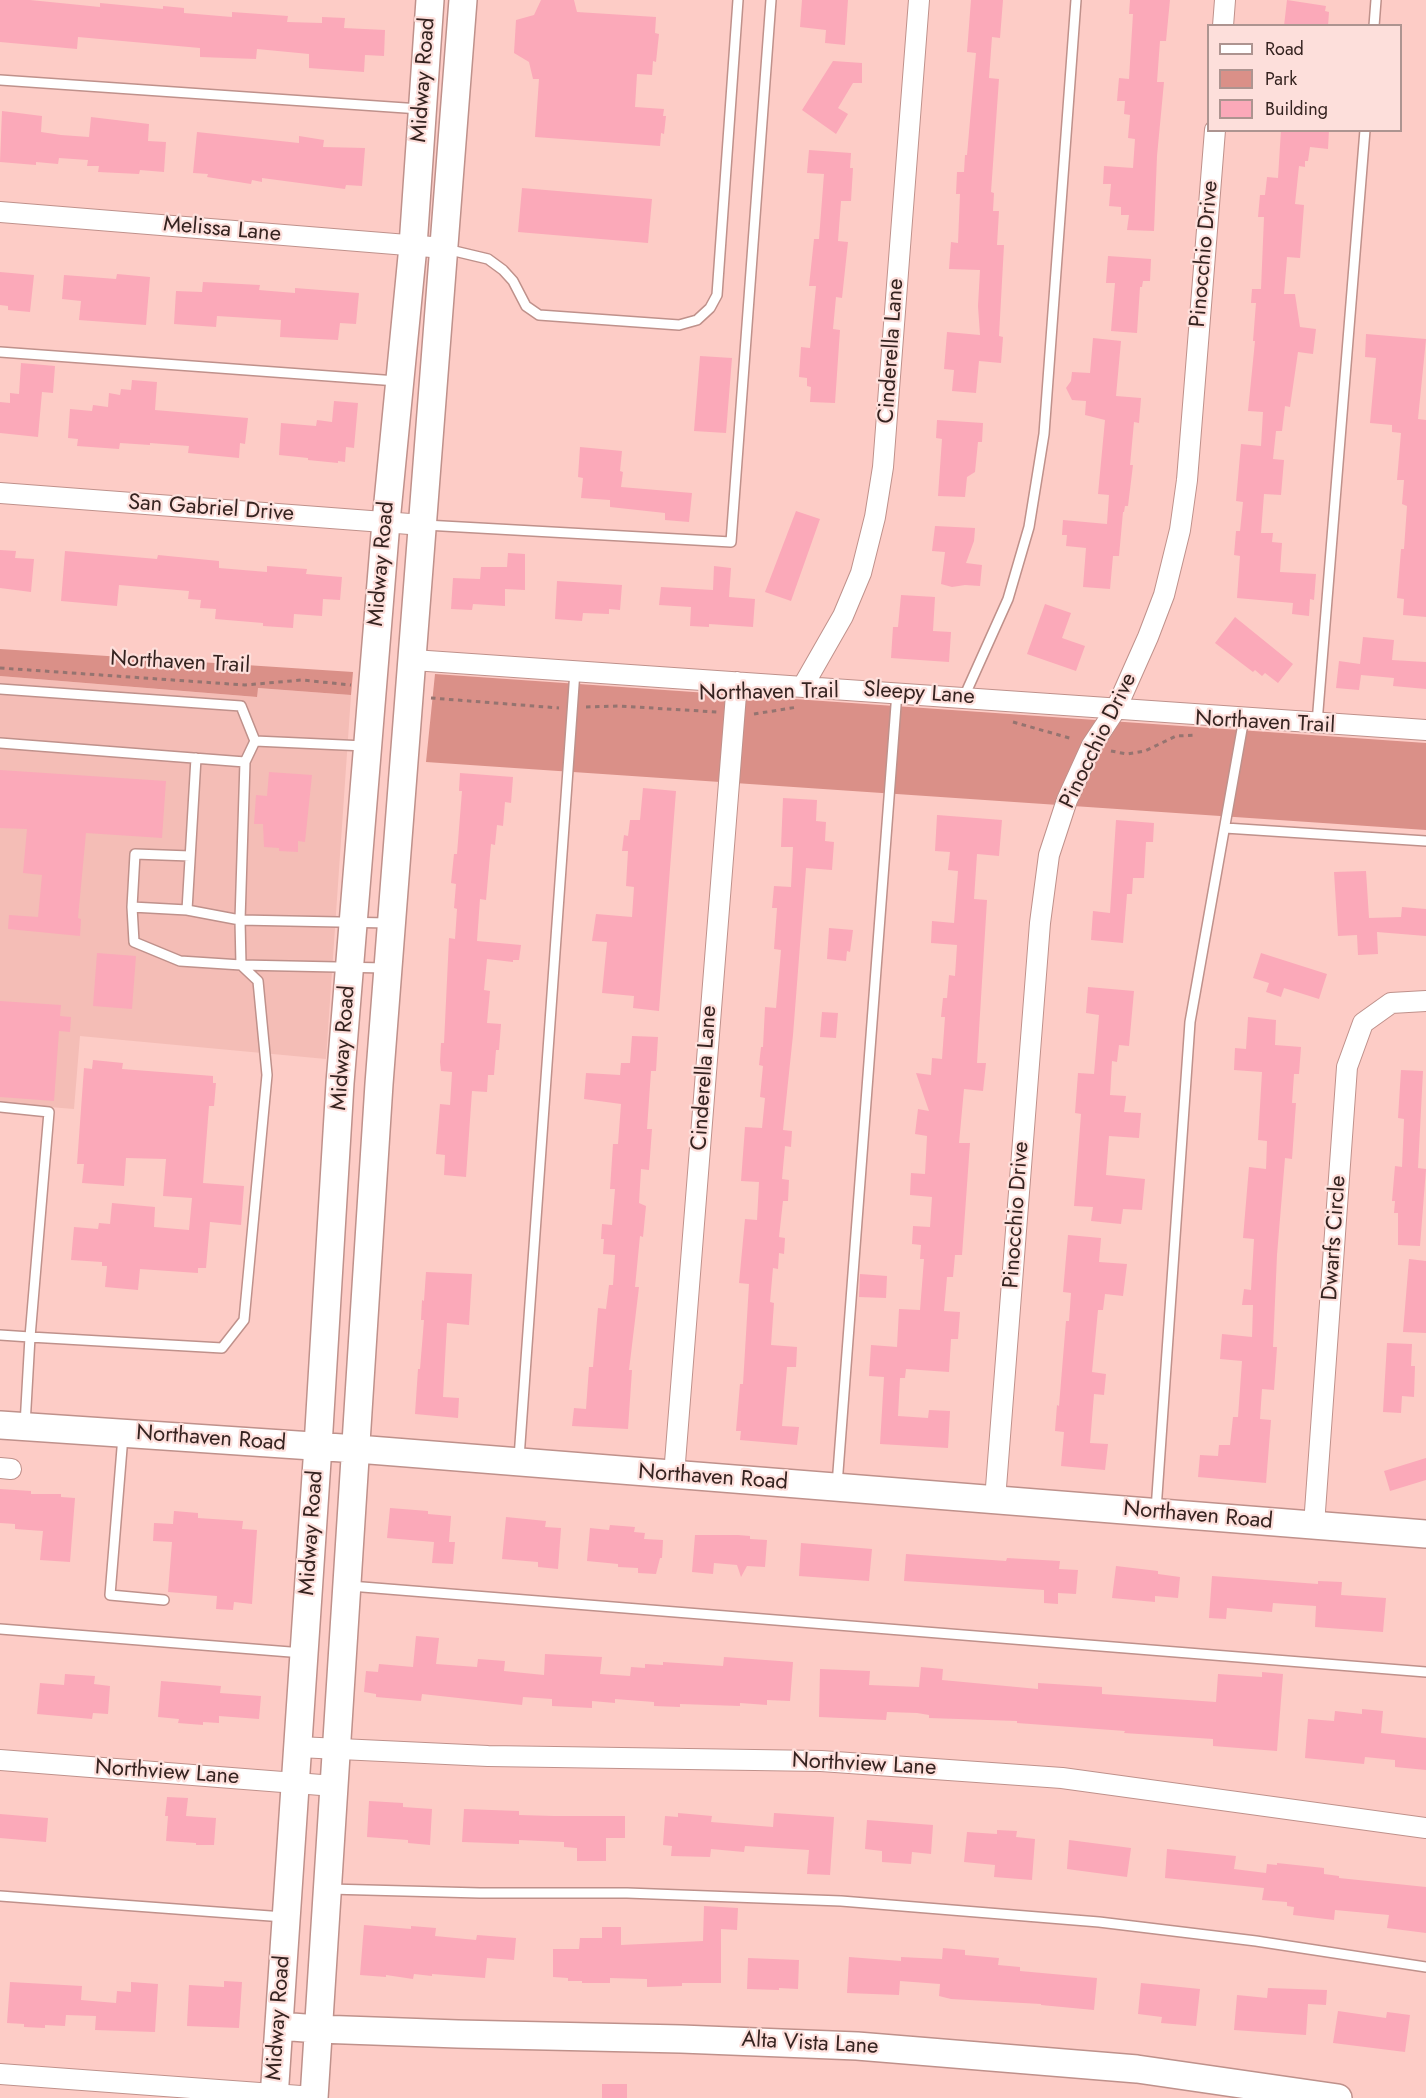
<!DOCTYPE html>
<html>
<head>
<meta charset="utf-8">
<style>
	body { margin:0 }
	#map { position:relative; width:1426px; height:2098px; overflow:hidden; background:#fdccc6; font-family:Jost,sans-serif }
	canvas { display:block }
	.legend { position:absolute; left:1207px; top:24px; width:195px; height:108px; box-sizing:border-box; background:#fddfdb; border:2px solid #ad9490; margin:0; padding:8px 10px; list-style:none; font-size:18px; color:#352320 }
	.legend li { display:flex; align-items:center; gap:12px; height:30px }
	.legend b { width:30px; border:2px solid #ad9490 }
</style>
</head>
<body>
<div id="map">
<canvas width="1426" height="2098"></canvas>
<ul class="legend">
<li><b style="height:8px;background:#fff"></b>Road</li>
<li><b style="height:16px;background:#da9088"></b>Park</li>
<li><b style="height:16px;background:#fba9b9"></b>Building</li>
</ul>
</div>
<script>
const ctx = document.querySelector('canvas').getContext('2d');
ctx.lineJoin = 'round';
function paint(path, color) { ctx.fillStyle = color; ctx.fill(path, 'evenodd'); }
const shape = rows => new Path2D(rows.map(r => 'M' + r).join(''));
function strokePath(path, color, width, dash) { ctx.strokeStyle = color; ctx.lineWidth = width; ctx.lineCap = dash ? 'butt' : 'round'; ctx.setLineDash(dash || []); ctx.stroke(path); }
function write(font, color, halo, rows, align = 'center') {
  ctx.font = font + ' Jost,sans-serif'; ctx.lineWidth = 4.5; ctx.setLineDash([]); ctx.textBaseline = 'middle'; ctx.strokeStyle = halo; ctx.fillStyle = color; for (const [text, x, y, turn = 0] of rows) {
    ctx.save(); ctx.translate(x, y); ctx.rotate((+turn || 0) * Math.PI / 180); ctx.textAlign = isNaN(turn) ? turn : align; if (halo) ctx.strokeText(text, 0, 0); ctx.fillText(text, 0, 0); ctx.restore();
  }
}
const built = shape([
	[0,676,256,697,257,688,351,695,326,1059,80,1036,74,1109,0,1103]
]);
const green = shape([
	[0,649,353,672,351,695,258,688,257,697,0,676],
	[435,674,1426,743,1426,830,426,762]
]);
const building = shape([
	[0,0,30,0,100,7,100,3,163,9,163,6,184,8,184,13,232,17,232,12,288,16,287,22,322,23,322,17,345,18,344,28,385,30,384,56,365,55,364,72,309,68,309,54,257,49,256,59,200,57,200,48,78,37,77,49,0,42],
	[541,0,574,0,577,12,656,17,655,33,659,34,656,62,653,61,652,75,637,74,635,107,664,109,663,116,666,116,664,134,661,133,660,146,535,137,539,79,533,79,529,62,514,53,516,20,534,15],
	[802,0,848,0,845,45,825,43,826,30,800,27],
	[971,0,1003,0,1000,38,992,37,989,78,999,79,991,192,994,193,993,211,999,211,997,245,1004,245,999,336,1003,337,1001,363,979,361,976,393,952,391,954,370,944,369,947,332,980,335,978,306,980,270,949,269,951,242,958,243,960,194,956,194,957,172,964,172,965,155,967,155,976,53,967,52],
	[1130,0,1170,0,1166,41,1160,41,1157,82,1164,82,1157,156,1154,231,1127,230,1129,215,1121,215,1121,207,1109,206,1111,184,1103,184,1104,166,1133,168,1135,139,1128,138,1130,115,1124,114,1125,101,1117,101,1119,78,1129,79,1133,14,1129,14],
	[1287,0,1326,6,1325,11,1329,12,1328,26,1284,26],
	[833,61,862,63,862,83,853,83,838,108,848,114,836,134,802,110],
	[2,111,42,116,41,132,61,135,89,137,91,117,149,124,148,141,166,142,164,172,140,170,139,174,98,172,99,166,87,166,88,160,59,158,58,164,36,162,36,165,0,162],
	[1281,130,1329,130,1328,149,1310,147,1308,161,1305,161,1305,167,1299,166,1295,204,1304,205,1300,258,1287,257,1284,294,1295,294,1300,327,1316,329,1313,354,1298,352,1290,407,1285,406,1282,431,1276,431,1273,459,1284,460,1281,495,1264,494,1261,533,1273,533,1272,542,1282,543,1280,572,1316,574,1314,600,1310,599,1309,616,1292,614,1293,603,1237,598,1240,556,1234,555,1236,531,1240,531,1243,502,1236,501,1241,444,1261,446,1263,412,1248,411,1255,341,1253,341,1256,303,1251,303,1252,289,1261,289,1264,217,1258,217,1260,195,1265,195,1267,177,1278,178],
	[197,132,299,143,299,136,324,140,323,147,365,148,362,186,346,185,345,189,262,178,262,182,252,180,251,184,207,177,208,174,193,173],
	[809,150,851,153,850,168,853,168,851,201,841,201,838,241,848,242,842,298,836,297,833,329,840,330,835,403,810,402,811,387,807,386,807,378,799,377,801,347,810,348,816,286,809,286,814,239,819,239,824,174,807,173],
	[522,188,652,199,648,243,518,232],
	[1108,256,1151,259,1150,281,1143,281,1142,287,1140,287,1137,333,1111,331,1115,283,1106,283],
	[0,272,34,275,30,312,8,310,8,306,0,305],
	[117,274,150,277,146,325,79,320,81,301,62,299,64,275,116,279],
	[203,282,260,285,259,290,295,293,295,288,359,293,356,324,340,323,338,340,280,337,281,320,217,316,216,327,174,324,176,291,202,292],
	[1366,334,1426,339,1418,419,1426,420,1426,617,1403,615,1404,599,1397,598,1401,549,1404,549,1407,506,1402,504,1404,480,1397,480,1401,433,1392,432,1392,425,1370,423,1376,358,1365,357],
	[1093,338,1121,341,1116,396,1141,398,1139,423,1134,422,1130,465,1133,465,1128,506,1125,506,1124,512,1123,512,1119,556,1113,556,1110,589,1083,587,1086,548,1066,546,1067,535,1062,535,1063,520,1107,524,1109,495,1098,494,1105,420,1085,415,1086,401,1072,400,1066,388,1071,381,1072,372,1090,373],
	[700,356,732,358,726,433,694,431],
	[21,363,55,366,53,393,42,392,38,437,0,433,0,402,10,403,10,393,19,394],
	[132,380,157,382,155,410,248,418,245,444,240,443,239,458,188,453,189,446,150,443,150,445,120,443,119,449,77,446,78,439,68,438,70,409,92,411,93,405,108,407,109,393,120,395,121,389,131,390],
	[334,401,358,403,354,448,346,447,345,462,338,461,338,463,308,460,308,458,279,455,281,423,316,426,317,420,332,422],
	[937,420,983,423,982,442,978,442,975,472,967,477,965,497,938,496,942,439,936,438],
	[580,447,622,451,620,471,623,472,621,487,692,493,689,522,665,520,665,513,610,507,610,500,581,498,583,478,578,477],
	[796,511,820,519,791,601,765,592],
	[935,526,975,528,974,541,966,563,982,565,980,586,965,585,952,587,941,584,945,552,932,551],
	[0,550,16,551,15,558,34,559,31,592,0,588],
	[65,551,157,559,158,555,219,561,219,568,267,572,267,566,307,569,306,574,342,577,340,600,323,599,322,616,294,614,293,628,263,626,263,623,215,619,216,609,200,608,201,600,188,599,189,591,119,585,117,606,61,601],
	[508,553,525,554,525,590,505,589,505,606,473,604,472,610,451,609,453,578,480,579,481,567,507,567],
	[714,566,731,568,729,597,755,599,753,627,709,624,709,627,690,626,691,607,659,605,661,587,713,590],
	[557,581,622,585,620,610,609,609,609,614,583,613,582,621,555,619],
	[901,595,935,597,933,631,951,632,949,662,891,658,893,627,898,627],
	[1045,604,1071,613,1062,638,1085,646,1076,671,1027,654],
	[1235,617,1293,664,1278,683,1265,673,1262,676,1255,670,1253,672,1215,643],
	[1363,637,1394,640,1392,660,1426,662,1426,689,1393,686,1394,678,1361,675,1359,690,1336,688,1339,661,1360,664],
	[0,770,166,781,162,838,86,833,78,918,81,919,80,936,8,929,9,915,38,917,42,875,23,873,27,829,0,828],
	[269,772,312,775,305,842,298,841,298,852,279,851,279,848,264,847,263,824,254,824,256,795,267,796],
	[460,773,513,777,511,803,505,802,503,826,497,825,495,845,491,844,486,900,480,899,477,941,521,945,519,960,513,960,513,962,487,959,484,990,490,991,487,1023,501,1024,499,1050,496,1050,494,1075,488,1075,487,1092,472,1091,466,1177,444,1175,445,1155,436,1154,440,1104,450,1105,451,1089,452,1072,441,1071,440,1062,441,1043,444,1043,449,938,455,939,457,909,454,908,456,884,451,883,454,854,457,854,462,791,459,791],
	[643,788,676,791,659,1011,633,1008,634,996,602,993,607,942,592,941,596,914,632,917,634,887,626,886,628,851,622,851,624,835,628,836,630,820,640,820],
	[783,798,817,800,816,821,826,822,825,841,834,842,832,870,806,868,793,1035,783,1130,792,1131,791,1147,785,1146,782,1179,789,1180,788,1201,783,1201,779,1237,785,1238,784,1254,779,1253,778,1269,773,1268,770,1302,774,1303,771,1345,797,1347,796,1367,787,1367,782,1426,799,1427,797,1445,740,1440,741,1431,736,1431,740,1384,743,1384,749,1284,739,1283,745,1219,757,1220,759,1182,741,1181,745,1127,762,1128,765,1098,760,1097,763,1066,759,1065,761,1047,763,1047,765,1007,776,1008,781,950,774,949,777,908,772,908,774,886,791,887,793,847,781,847],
	[937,815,1002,820,999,856,977,854,974,899,987,900,977,1063,986,1063,983,1091,964,1089,959,1143,970,1143,962,1255,955,1255,953,1277,947,1277,944,1311,960,1312,958,1339,951,1339,949,1372,906,1369,905,1378,900,1378,898,1416,928,1418,929,1410,950,1411,948,1448,880,1444,884,1377,869,1376,871,1345,897,1347,899,1309,920,1310,924,1259,920,1259,921,1245,912,1244,913,1226,930,1227,932,1197,910,1195,911,1173,925,1174,927,1136,915,1134,918,1109,929,1111,916,1073,931,1075,932,1058,942,1059,945,1017,941,1017,943,998,947,998,949,975,955,976,957,945,931,943,932,921,954,923,958,871,948,870,950,852,935,851],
	[1116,820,1154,823,1153,842,1146,842,1144,878,1133,878,1132,894,1127,894,1123,943,1091,940,1093,911,1110,913],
	[1366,871,1369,918,1401,917,1402,907,1426,909,1426,936,1377,932,1378,954,1358,955,1357,935,1338,936,1334,872],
	[829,928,853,930,850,952,847,951,846,961,827,959],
	[97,953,136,956,132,1009,93,1006],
	[1261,953,1327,974,1319,999,1284,988,1281,997,1266,992,1269,983,1253,978],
	[1088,987,1134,991,1129,1046,1119,1045,1117,1062,1112,1061,1110,1095,1126,1096,1124,1112,1141,1113,1139,1138,1109,1136,1106,1175,1145,1179,1142,1210,1123,1209,1121,1224,1091,1221,1093,1207,1074,1206,1081,1114,1075,1113,1078,1073,1094,1074,1099,1015,1086,1013],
	[0,1001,61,1005,60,1016,71,1017,70,1032,59,1031,54,1101,0,1097],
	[822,1012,838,1013,836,1038,820,1037],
	[1248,1017,1276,1020,1275,1045,1301,1047,1299,1074,1294,1074,1292,1103,1296,1103,1292,1159,1285,1158,1277,1255,1273,1347,1277,1347,1274,1390,1262,1389,1260,1419,1271,1420,1266,1483,1198,1477,1200,1455,1218,1456,1219,1445,1230,1445,1233,1417,1238,1417,1242,1361,1220,1359,1222,1334,1252,1337,1253,1305,1242,1305,1244,1289,1251,1290,1254,1239,1243,1238,1249,1167,1266,1169,1267,1141,1258,1140,1262,1072,1234,1070,1235,1048,1246,1049],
	[632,1036,658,1037,656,1071,651,1071,647,1129,652,1129,649,1170,641,1169,639,1203,646,1206,643,1237,640,1236,635,1287,639,1287,629,1370,632,1370,628,1429,572,1426,574,1408,586,1409,589,1367,593,1367,598,1308,606,1309,609,1285,613,1285,615,1255,603,1254,604,1239,601,1239,602,1224,612,1225,615,1189,610,1189,613,1144,618,1144,621,1104,584,1099,586,1073,620,1075,621,1063,630,1063],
	[93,1060,123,1063,122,1069,213,1076,213,1083,216,1083,214,1106,209,1106,203,1183,244,1186,241,1225,210,1222,206,1268,198,1268,198,1273,140,1269,138,1290,105,1287,107,1266,102,1266,102,1262,71,1260,74,1227,98,1229,99,1223,110,1224,112,1203,155,1207,154,1227,189,1230,192,1198,163,1196,166,1159,126,1158,124,1186,82,1183,84,1164,77,1164,84,1068,92,1069],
	[1401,1070,1423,1071,1418,1168,1426,1169,1420,1246,1398,1245,1398,1213,1394,1213,1395,1201,1392,1201,1395,1166,1402,1167,1404,1119,1398,1118],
	[1068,1235,1101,1238,1099,1262,1127,1264,1123,1296,1105,1294,1103,1310,1098,1310,1092,1372,1106,1374,1104,1395,1094,1394,1090,1443,1108,1444,1105,1470,1061,1466,1064,1432,1055,1431,1057,1405,1059,1406,1066,1321,1069,1321,1071,1293,1063,1292],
	[1409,1259,1426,1261,1426,1333,1403,1332],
	[426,1272,472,1274,469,1325,447,1323,443,1397,459,1398,458,1418,415,1414,418,1369,420,1369,424,1320,421,1320,422,1300,424,1301],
	[860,1274,887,1276,886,1298,859,1297],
	[1387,1343,1412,1344,1411,1366,1415,1366,1414,1397,1402,1396,1401,1413,1383,1412],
	[1426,1458,1426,1480,1390,1491,1384,1471],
	[0,1489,31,1491,31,1494,61,1494,61,1497,75,1498,70,1562,40,1560,43,1531,15,1529,15,1524,0,1523],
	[390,1508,428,1511,428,1514,451,1516,449,1542,455,1542,453,1564,432,1563,434,1542,387,1538],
	[174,1511,198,1513,198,1518,243,1521,242,1529,257,1530,252,1604,234,1602,233,1610,216,1609,217,1596,168,1592,172,1542,153,1541,154,1523,173,1524],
	[506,1517,546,1521,545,1527,561,1528,558,1569,538,1567,538,1562,502,1559],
	[610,1525,635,1527,634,1532,645,1533,644,1539,663,1540,662,1558,660,1558,656,1574,638,1573,638,1568,618,1567,618,1564,587,1561,590,1528,609,1530],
	[695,1535,738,1535,750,1536,750,1539,767,1540,765,1567,747,1566,741,1577,737,1565,714,1563,713,1574,692,1572],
	[801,1543,872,1549,869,1581,799,1576],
	[906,1554,1006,1561,1007,1558,1060,1561,1059,1569,1078,1570,1076,1594,1058,1593,1058,1604,1044,1603,1044,1590,904,1581],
	[1116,1566,1158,1571,1158,1574,1180,1577,1178,1598,1155,1596,1155,1602,1112,1598],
	[1212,1576,1318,1584,1318,1581,1342,1582,1341,1595,1386,1598,1383,1632,1315,1627,1316,1606,1273,1603,1272,1612,1227,1608,1226,1619,1209,1618],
	[416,1636,439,1638,436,1664,477,1667,478,1659,505,1661,504,1671,544,1675,545,1654,602,1657,600,1674,630,1676,631,1667,645,1668,645,1664,663,1665,663,1662,723,1666,724,1657,793,1662,790,1701,767,1700,767,1705,740,1703,740,1706,680,1704,680,1707,654,1706,654,1702,615,1699,615,1703,592,1701,592,1708,552,1706,552,1699,523,1697,522,1705,422,1694,421,1701,376,1697,376,1694,364,1692,366,1671,378,1672,379,1664,413,1667],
	[921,1667,943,1669,942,1680,1038,1689,1038,1683,1102,1687,1102,1694,1216,1702,1218,1674,1262,1677,1262,1672,1283,1674,1277,1751,1213,1746,1213,1739,1124,1733,1125,1731,1017,1723,1017,1721,929,1718,929,1715,917,1713,887,1712,886,1720,819,1717,820,1669,870,1671,869,1685,919,1687],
	[65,1674,95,1676,94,1684,110,1686,108,1714,93,1713,92,1719,37,1714,40,1683,64,1685],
	[161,1681,221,1686,220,1693,261,1696,259,1719,219,1716,219,1723,203,1722,203,1725,178,1723,179,1719,158,1717],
	[1362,1709,1383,1711,1381,1733,1426,1738,1426,1770,1395,1767,1395,1760,1365,1757,1364,1764,1305,1758,1308,1719,1334,1721,1335,1711,1362,1714],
	[167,1797,188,1798,186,1816,216,1818,214,1845,196,1845,196,1843,166,1841,168,1816,165,1816],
	[369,1801,403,1803,403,1807,432,1809,430,1845,408,1843,408,1840,367,1837],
	[464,1809,519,1811,519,1815,554,1816,625,1816,625,1838,606,1838,606,1861,577,1861,577,1848,564,1847,564,1842,519,1840,519,1844,462,1842],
	[678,1813,712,1816,711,1822,773,1827,774,1813,834,1817,830,1875,807,1874,809,1850,745,1846,744,1852,711,1849,710,1857,671,1856,672,1846,663,1845,665,1816,678,1817],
	[0,1814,48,1818,46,1842,0,1838],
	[867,1820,933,1825,931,1854,912,1852,911,1864,882,1862,882,1851,865,1849],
	[997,1830,1017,1831,1016,1837,1035,1839,1032,1880,994,1877,995,1865,964,1862,967,1832,997,1834],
	[1069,1840,1131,1848,1127,1877,1067,1869],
	[1167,1849,1236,1856,1234,1869,1266,1873,1267,1864,1277,1865,1277,1863,1324,1868,1324,1874,1339,1876,1339,1878,1426,1887,1426,1933,1387,1928,1389,1915,1335,1910,1334,1920,1293,1915,1294,1907,1287,1906,1287,1902,1262,1900,1264,1888,1165,1878],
	[704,1906,738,1908,737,1930,721,1929,721,1983,682,1983,682,1986,647,1987,647,1979,610,1978,610,1983,582,1983,582,1981,568,1981,568,1978,553,1977,553,1949,579,1949,580,1938,602,1938,602,1927,621,1927,621,1945,703,1941],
	[364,1925,411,1929,411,1926,436,1928,435,1936,476,1940,477,1935,516,1938,514,1960,487,1958,485,1978,432,1974,432,1976,414,1974,413,1979,386,1975,386,1977,360,1975],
	[943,1948,965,1950,965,1955,999,1958,998,1965,1020,1967,1020,1971,1097,1978,1094,2010,1041,2005,1041,2004,951,1999,939,1996,940,1984,900,1981,899,1995,847,1993,849,1957,901,1961,901,1957,942,1959],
	[748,1958,799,1960,798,1989,779,1988,779,1990,747,1989],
	[224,1981,242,1982,239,2028,187,2026,189,1985,224,1987],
	[10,1982,82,1986,81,2000,116,2003,117,1991,131,1992,131,1982,158,1984,155,2032,95,2030,96,2016,66,2015,65,2026,45,2025,45,2028,24,2027,24,2024,7,2023],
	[1141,1983,1200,1989,1196,2026,1161,2023,1162,2017,1138,2014],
	[1268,1988,1327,1990,1326,2005,1308,2004,1306,2035,1234,2030,1237,1995,1267,1998],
	[1338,2011,1386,2018,1387,2012,1410,2015,1405,2052,1333,2043],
	[602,2084,627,2084,627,2098,602,2098]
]);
const path = shape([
	[0,668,245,685,302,680,351,685],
	[431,698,559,708],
	[586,707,619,706,717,712],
	[754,714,798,707],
	[1013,722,1073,739],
	[1111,751,1127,754,1145,751,1176,736,1197,735]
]);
const lane = shape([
	[1374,26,1376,0],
	[0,80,420,109],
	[446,249,488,259,503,270,513,281,526,306,539,315,679,325,697,320,710,308,717,295,738,0],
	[0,352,397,381],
	[425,525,731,542,771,0],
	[0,689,241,706,255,741,245,762,0,743],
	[964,697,1008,599,1029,527,1044,434,1076,0],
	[1317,723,1365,130],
	[255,741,365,746],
	[196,758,187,910,132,907,134,942,180,961,241,965,385,968],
	[1225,828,1426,841],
	[132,907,135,854,190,856],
	[187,910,240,920,388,923],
	[0,1107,49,1112,30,1337,0,1335],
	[25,1425,30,1337,222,1348,244,1320,267,1075,258,981,241,965,240,920,245,762],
	[123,1436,110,1595,164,1600],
	[519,1458,575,671],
	[837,1485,897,692],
	[1156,1510,1190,1022,1244,718],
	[350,1586,1426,1672],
	[0,1629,303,1653],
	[329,1889,480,1893,627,1893,841,1901,1099,1922,1256,1941,1426,1967],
	[0,1896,284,1917]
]);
const street = shape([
	[1223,26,1225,0],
	[0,212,444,248],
	[0,493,423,525],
	[413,660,1426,730],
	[803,686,843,616,861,573,875,517,883,467,919,0],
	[0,1468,11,1469],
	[674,1475,737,682],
	[995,1500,1040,923,1049,855,1067,800,1092,745,1116,709,1148,637,1164,595,1180,530,1187,480,1215,130],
	[1314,1525,1347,1067,1363,1023,1391,1003,1426,1001],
	[298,1747,488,1756,821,1761,1062,1778,1426,1828],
	[0,1760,334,1786],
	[0,2074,314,2097]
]);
const secondary = shape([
	[0,1425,357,1449,1426,1534],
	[279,2026,318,2029,458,2034,681,2039,857,2046,1137,2069,1338,2098],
	[274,2098,318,1446,340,1083,386,522,413,246,430,0],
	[314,2098,379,1084,463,0]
]);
const streetNames = [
	["Midway Road",424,80,-86],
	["Melissa Lane",222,230,5],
	["Pinocchio Drive",1205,254,-85],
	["Cinderella Lane",892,351,-86],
	["San Gabriel Drive",211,509,4],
	["Midway Road",382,564,-85],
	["Northaven Trail",180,663,3],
	["Northaven Trail",769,693,-1],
	["Sleepy Lane",919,694,4],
	["Northaven Trail",1265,723,3],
	["Pinocchio Drive",1099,741,-64],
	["Midway Road",344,1048,-86],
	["Cinderella Lane",705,1078,-86],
	["Pinocchio Drive",1017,1215,-86],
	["Dwarfs Circle",1335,1238,-86],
	["Northaven Road",211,1439,4],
	["Northaven Road",713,1478,4],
	["Northaven Road",1198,1516,5],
	["Midway Road",312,1533,-86],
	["Northview Lane",864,1765,3],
	["Northview Lane",167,1773,4],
	["Midway Road",279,2018,-86],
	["Alta Vista Lane",810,2044,3]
];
paint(built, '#f4bdb6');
paint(green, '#da9088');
paint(building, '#fba9b9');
strokePath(lane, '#bf918b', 12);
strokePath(street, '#bf918b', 22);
strokePath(secondary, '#bf918b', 30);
strokePath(path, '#957470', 3, [4.5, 4.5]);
strokePath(lane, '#fff', 9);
strokePath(street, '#fff', 20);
strokePath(secondary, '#fff', 27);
write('22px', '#352320', '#fddfdb', streetNames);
</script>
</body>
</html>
